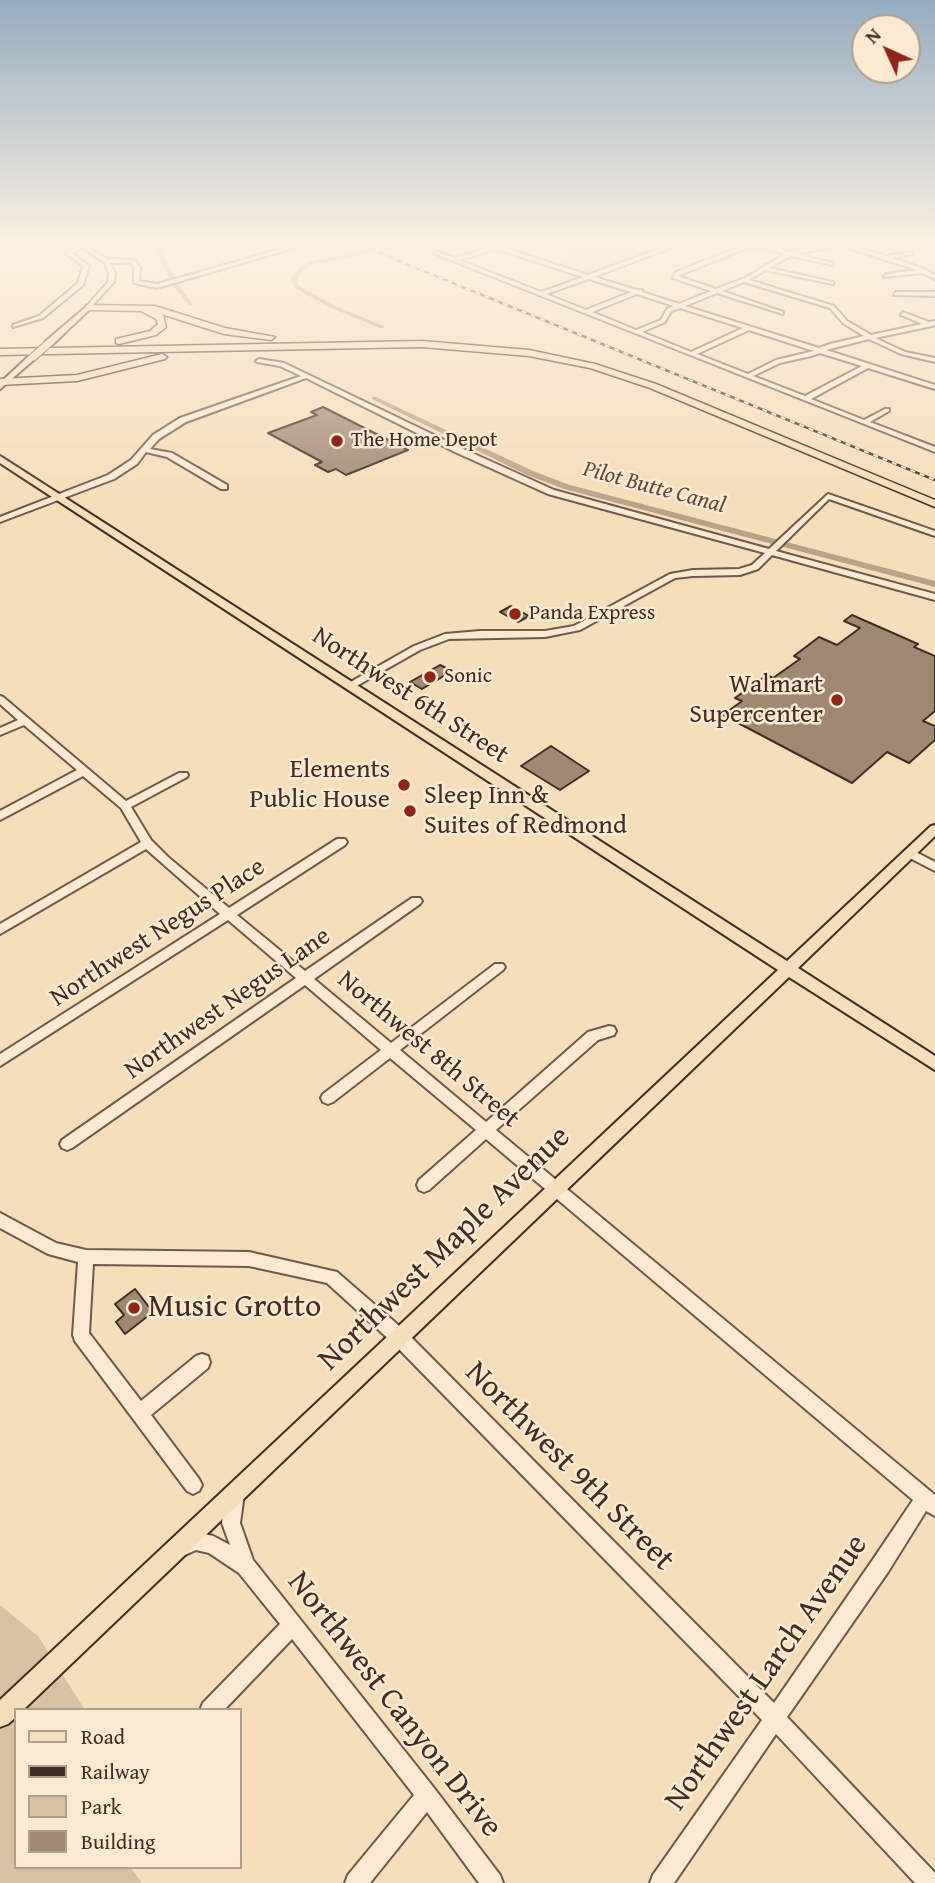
<!DOCTYPE html>
<html>
<head>
<meta charset="utf-8">
<style>
	body { margin:0 }
	#map { position:relative; width:935px; height:1883px; overflow:hidden; background:#f7deba; font-family:"Gentium Book Plus",serif }
	canvas { display:block }
	.legend { position:absolute; left:14px; top:1708px; width:228px; height:161px; box-sizing:border-box; background:#faead2; border:2px solid #b09e8c; margin:0; padding:9px 12px; list-style:none; font-size:21px; color:#422d24 }
	.legend li { display:flex; align-items:center; gap:14px; height:35px }
	.legend b { width:35px; border:2px solid #b09e8c }
	.north { position:absolute; left:851px; top:14px; width:70px; height:70px; box-sizing:border-box; background:#faead2; border:2px solid #b09e8c; border-radius:50%; rotate:315deg; font-size:19px; font-weight:700; line-height:28px; text-align:center; color:#422d24 }
	.north::after { content:''; display:block; margin:auto; width:24px; height:32px; background:#8f2418; clip-path:polygon(50% 0,100% 100%,50% 72%,0 100%) }
</style>
</head>
<body>
<div id="map">
<canvas width="935" height="1883"></canvas>
<ul class="legend">
<li><b style="height:9px;background:#f7deba"></b>Road</li>
<li><b style="height:9px;background:#422d24"></b>Railway</li>
<li><b style="height:19px;background:#d8c0a0"></b>Park</li>
<li><b style="height:19px;background:#a08972"></b>Building</li>
</ul>
<div class="north">N</div>
</div>
<script>
const ctx = document.querySelector('canvas').getContext('2d');
ctx.lineJoin = 'round';
function paint(path, color) { ctx.fillStyle = color; ctx.fill(path, 'evenodd'); }
const shape = rows => new Path2D(rows.map(r => 'M' + r).join(''));
function strokePath(path, color, width, dash) { ctx.strokeStyle = color; ctx.lineWidth = width; ctx.lineCap = dash ? 'butt' : 'round'; ctx.setLineDash(dash || []); ctx.stroke(path); }
function write(font, color, halo, rows, align = 'center') {
  ctx.font = font + ' "Gentium Book Plus",serif'; ctx.lineWidth = 5; ctx.setLineDash([]); ctx.textBaseline = 'middle'; ctx.strokeStyle = halo; ctx.fillStyle = color; for (const [text, x, y, turn = 0] of rows) {
    ctx.save(); ctx.translate(x, y); ctx.rotate((+turn || 0) * Math.PI / 180); ctx.textAlign = isNaN(turn) ? turn : align; if (halo) ctx.strokeText(text, 0, 0); ctx.fillText(text, 0, 0); ctx.restore();
  }
}
const green = shape([
	[552,243,617,243,649,252,588,273,557,264,572,258,537,248],
	[0,1605,38,1636,85,1710,16,1710,16,1867,130,1867,142,1883,0,1883]
]);
const canal = shape([
	[155,243,161,243,161,249,178,284,193,305,189,305,172,285,155,249,155,243],
	[416,243,429,243,379,252,376,250,416,243],
	[373,249,375,252,314,264,304,269,298,276,297,282,299,286,333,305,384,326,384,328,380,328,329,307,295,288,291,282,292,276,300,267,310,262,373,249],
	[372,397,376,397,533,471,570,485,935,581,935,587,564,489,527,475,372,399,372,397]
]);
const building = shape([
	[323,407,408,450,346,475,336,469,328,472,315,465,322,462,268,433,317,415,311,412,323,407],
	[511,606,529,616,518,622,500,612,511,606],
	[852,615,918,644,914,647,935,656,935,711,923,721,935,726,935,740,909,763,887,752,852,783,723,715,742,701,735,698,767,675,773,678,800,659,794,656,819,637,837,645,860,628,844,621,852,615],
	[440,665,452,671,422,689,410,682,440,665],
	[551,746,589,771,560,790,521,766,551,746],
	[135,1289,153,1312,125,1334,116,1322,124,1315,115,1304,135,1289]
]);
const minor = shape([
	[75,243,82,243,107,259,135,260,140,268,139,281,157,284,302,243,311,243,157,288,134,283,134,268,131,263,110,263,115,273,114,282,89,309,86,307,108,282,109,273,104,262,83,248,72,253,89,266,83,285,43,318,13,327,13,325,39,316,78,283,83,266,65,253,79,246,75,243],
	[479,243,496,246,514,243,502,247,588,275,675,243,683,243,594,277,637,290,642,290,642,292,679,304,711,291,673,278,676,272,749,243,758,243,790,252,805,247,833,243,847,243,846,244,887,256,912,252,912,254,893,258,926,270,935,275,935,279,922,273,884,277,886,274,917,270,839,245,797,254,833,263,833,265,791,256,769,268,833,282,833,284,765,270,749,280,834,306,847,321,871,335,922,324,901,315,903,312,929,322,935,321,935,325,932,326,875,338,905,352,935,358,935,362,901,354,869,339,826,350,935,385,935,389,868,368,811,399,864,420,885,409,889,409,889,411,870,422,935,447,935,452,433,253,438,252,454,258,490,247,479,243],
	[752,246,785,254,747,277,716,289,678,276,752,246],
	[496,249,583,277,541,292,459,260,496,249],
	[589,279,631,292,586,310,546,294,589,279],
	[744,282,830,308,843,323,864,336,830,344,819,348,685,306,717,293,783,314,783,312,722,291,744,282],
	[637,294,674,306,667,309,661,320,636,330,592,312,637,294],
	[680,308,743,328,691,352,642,332,665,322,671,311,680,308],
	[749,330,814,351,776,360,748,374,697,354,749,330],
	[820,353,862,366,805,396,753,376,780,363,811,356,820,353],
	[896,292,935,292,935,296,894,295,896,292],
	[259,359,284,363,461,448,554,490,769,549,828,494,935,531,935,536,829,499,776,551,935,594,935,600,772,555,758,569,740,575,693,576,675,578,580,630,545,637,449,639,420,650,353,688,347,688,347,684,414,646,445,634,480,631,545,631,574,626,670,574,693,570,739,569,752,565,765,553,548,494,455,452,306,378,186,422,159,439,150,449,172,453,227,485,227,489,221,489,167,457,146,452,137,464,114,479,0,522,0,517,108,475,131,460,153,435,180,418,301,376,280,366,257,362,256,361,259,359],
	[0,696,3,697,126,801,179,773,187,773,188,775,187,777,131,807,151,840,168,857,229,908,337,839,345,839,347,842,345,845,237,915,305,971,412,898,420,898,422,901,420,904,314,979,391,1043,495,964,503,964,505,967,503,970,400,1050,486,1122,588,1032,609,1026,614,1027,616,1031,614,1035,598,1040,496,1130,935,1495,935,1516,926,1511,888,1572,787,1717,935,1873,935,1883,915,1883,776,1734,674,1883,650,1883,653,1875,762,1720,393,1343,327,1283,249,1266,93,1264,89,1333,141,1401,196,1356,202,1354,208,1356,210,1362,208,1368,151,1415,199,1479,202,1485,199,1491,193,1494,187,1491,75,1341,73,1335,78,1262,48,1254,0,1228,0,1213,56,1243,86,1250,249,1252,337,1272,405,1331,774,1703,874,1558,913,1500,486,1139,429,1190,424,1192,419,1190,417,1185,419,1180,476,1130,390,1058,333,1102,328,1104,323,1102,321,1098,323,1094,381,1050,305,985,72,1148,67,1150,62,1148,60,1144,62,1140,296,978,228,920,0,1066,0,1054,220,914,146,849,0,934,0,924,141,842,121,808,83,776,0,820,0,811,77,770,24,725,0,735,0,728,18,720,0,704,0,696],
	[910,849,935,862,935,871,906,856,904,853,906,850,910,849],
	[235,1485,241,1488,244,1494,240,1523,253,1560,434,1788,500,1875,503,1883,479,1883,427,1812,370,1883,345,1883,348,1875,414,1795,292,1639,224,1710,200,1710,203,1703,280,1624,239,1573,209,1553,196,1550,185,1555,179,1552,176,1546,179,1540,196,1532,213,1536,230,1545,222,1523,226,1494,229,1488,235,1485]
]);
const major = shape([
	[87,306,92,307,52,345,46,345,46,341,87,306],
	[30,355,37,357,0,389,0,383,30,355],
	[0,456,787,961,931,826,935,825,935,836,798,968,935,1056,935,1070,789,977,23,1710,16,1710,16,1717,8,1724,0,1727,0,1700,778,970,0,463,0,456]
]);
const highway = shape([
	[86,305,155,306,225,328,275,337,271,340,224,334,152,311,163,315,166,327,156,335,119,344,116,343,116,339,150,331,158,324,156,319,141,311,89,310,86,305],
	[422,341,529,350,595,364,656,384,935,500,935,507,650,388,590,368,529,356,422,347,0,355,0,349,422,341],
	[162,354,167,357,165,359,77,381,0,385,0,379,77,375,162,354]
]);
const rail = shape([
	[355,243,935,480]
]);
const majorBridge = shape([
	[33,357,49,343]
]);
const markers = [
	[337,441,7,"#8f2418"],
	[515,614,7,"#8f2418"],
	[430,677,7,"#8f2418"],
	[837,700,7,"#8f2418"],
	[404,785,7,"#8f2418"],
	[410,811,7,"#8f2418"],
	[134,1308,7,"#8f2418"]
];
const farPoinames = [
	["The Home Depot",351,441],
	["Panda Express",529,614],
	["Sonic",444,677]
];
const farWaternames = [
	["Pilot Butte Canal",654,488,15]
];
const poiNames = [
	["Walmart",823,685],
	["Supercenter",823,715],
	["Elements",390,770],
	["Public House",390,800],
	["Sleep Inn &",424,796,"left"],
	["Suites of Redmond",424,826,"left"]
];
const streetNames = [
	["Northwest 6th Street",410,696,33],
	["Northwest Negus Place",158,933,-33],
	["Northwest Negus Lane",228,1004,-35],
	["Northwest 8th Street",428,1050,40]
];
const nearStreetnames = [
	["Northwest Maple Avenue",445,1249,-44],
	["Northwest 9th Street",569,1467,45],
	["Northwest Larch Avenue",767,1673,-55],
	["Northwest Canyon Drive",394,1705,52]
];
const nearPoinames = [
	["Music Grotto",148,1308]
];
paint(green, '#d8c0a0');
paint(canal, '#b9a287');
paint(building, '#a08972');
strokePath(building, '#422d24', 2);
strokePath(minor, '#6f594a', 4);
strokePath(major, '#422d24', 4);
strokePath(highway, '#422d24', 3);
paint(minor, '#faead2');
paint(major, '#f7deba');
paint(highway, '#f7deba');
strokePath(rail, '#422d24', 2.5);
strokePath(rail, '#faead2', 2, [5]);
strokePath(majorBridge, '#422d24', 9, []);
strokePath(majorBridge, '#f7deba', 7);
const sky = ctx.createLinearGradient(0, 0, 0, 507);
sky.addColorStop(0, '#95adc1');
sky.addColorStop(0.48, '#fbf0e0');
sky.addColorStop(1, '#fbf0e000');
ctx.fillStyle = sky;
ctx.fillRect(0, 0, 935, 507);
for (const [x, y, r, color] of markers) { const dot = new Path2D(); dot.arc(x, y, r, 0, 2 * Math.PI); ctx.fillStyle = color; ctx.fill(dot); strokePath(dot, '#faead2', 2.5); }
write('21px', '#422d24', '#faead2', farPoinames, 'left');
write('italic 23px', '#604a3d', '#faead2', farWaternames);
write('26px', '#422d24', '#faead2', poiNames, 'right');
write('26px', '#422d24', '#faead2', streetNames);
write('32px', '#422d24', '#faead2', nearStreetnames);
write('32px', '#422d24', '#faead2', nearPoinames, 'left');
</script>
</body>
</html>
